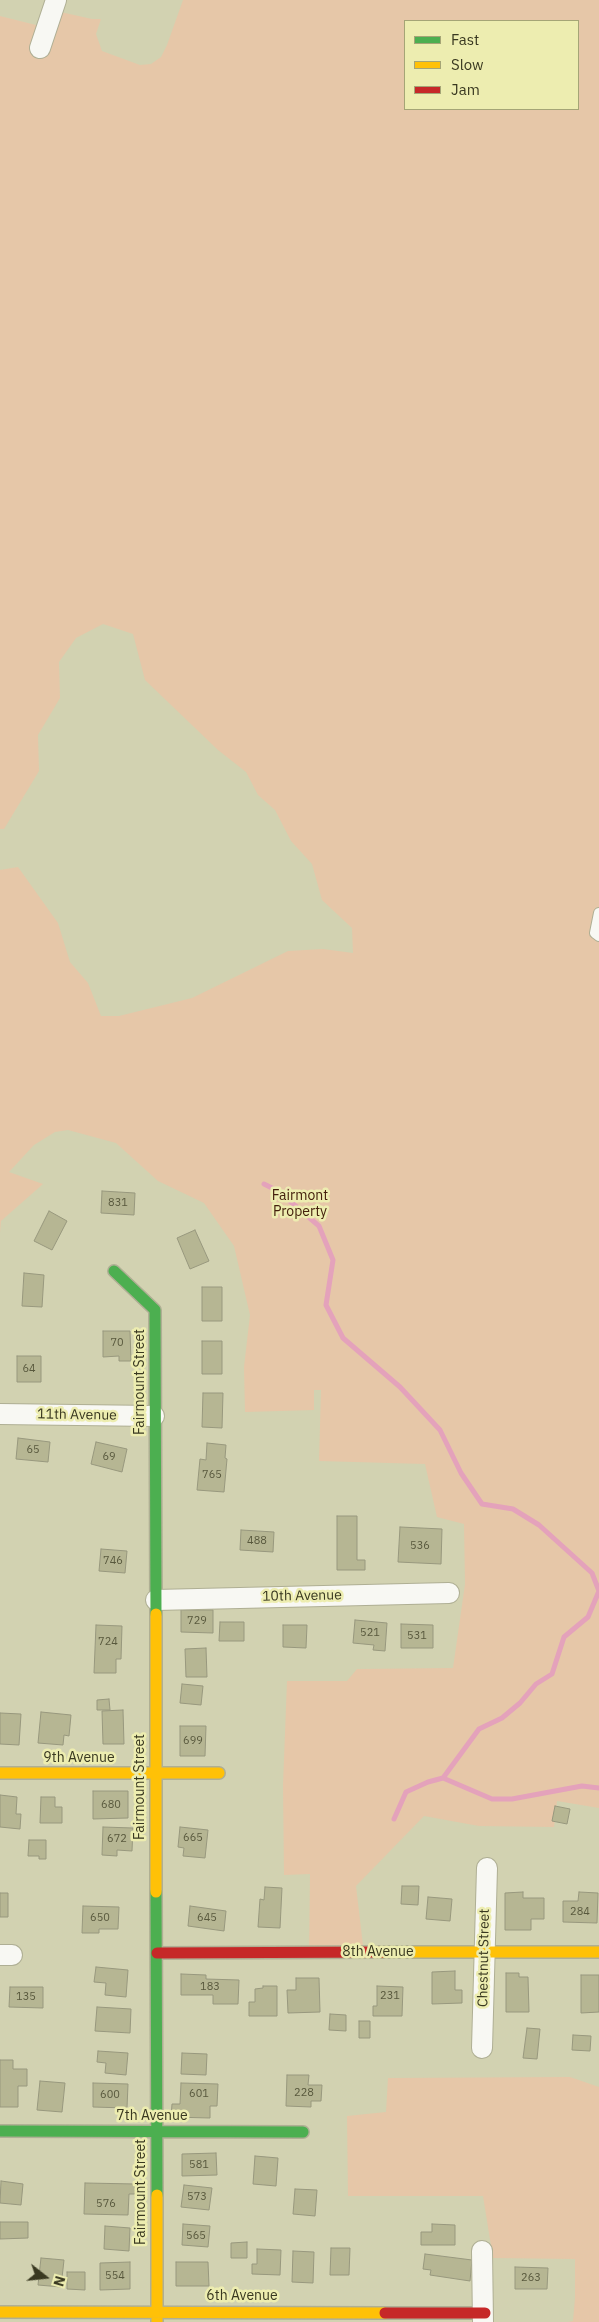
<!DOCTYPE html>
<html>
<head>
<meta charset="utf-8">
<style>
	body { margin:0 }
	#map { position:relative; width:599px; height:2322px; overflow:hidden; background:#d2d2b1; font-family:"IBM Plex Sans",sans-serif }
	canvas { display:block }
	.legend { position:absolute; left:404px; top:20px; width:175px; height:90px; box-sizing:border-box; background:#ededb0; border:1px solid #a5a576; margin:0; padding:6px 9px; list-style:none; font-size:15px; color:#393820 }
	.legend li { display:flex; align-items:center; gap:10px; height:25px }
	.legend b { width:25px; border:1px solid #a5a576 }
	.north { position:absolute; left:20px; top:2252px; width:50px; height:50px; -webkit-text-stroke:4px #ededb0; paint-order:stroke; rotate:106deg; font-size:14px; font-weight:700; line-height:20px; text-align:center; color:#393820 }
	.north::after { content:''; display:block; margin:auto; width:18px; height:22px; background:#393820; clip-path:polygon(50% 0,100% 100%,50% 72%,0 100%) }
</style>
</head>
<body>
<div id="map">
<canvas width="599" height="2322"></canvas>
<ul class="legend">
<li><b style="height:6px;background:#4caf50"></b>Fast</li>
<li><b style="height:6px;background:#ffc107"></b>Slow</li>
<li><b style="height:6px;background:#c62828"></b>Jam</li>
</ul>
<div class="north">N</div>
</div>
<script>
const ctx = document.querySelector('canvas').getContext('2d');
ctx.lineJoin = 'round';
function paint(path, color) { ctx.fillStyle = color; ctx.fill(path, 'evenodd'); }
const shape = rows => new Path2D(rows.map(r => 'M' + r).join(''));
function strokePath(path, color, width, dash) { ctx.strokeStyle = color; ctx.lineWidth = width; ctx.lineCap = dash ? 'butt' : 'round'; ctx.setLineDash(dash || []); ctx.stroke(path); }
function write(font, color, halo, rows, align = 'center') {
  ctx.font = font + ' "IBM Plex Sans",sans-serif'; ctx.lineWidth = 5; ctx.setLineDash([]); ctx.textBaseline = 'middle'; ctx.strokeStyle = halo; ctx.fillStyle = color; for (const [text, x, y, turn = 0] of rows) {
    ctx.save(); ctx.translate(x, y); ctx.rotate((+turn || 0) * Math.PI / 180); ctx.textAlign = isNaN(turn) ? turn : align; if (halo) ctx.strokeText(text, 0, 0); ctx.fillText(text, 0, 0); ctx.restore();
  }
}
const green = shape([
	[183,0,599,0,599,1808,557,1801,554,1827,479,1826,424,1816,356,1886,364,1954,309,1955,310,1874,284,1875,283,1785,287,1681,347,1681,357,1669,453,1668,465,1584,464,1524,437,1517,425,1464,319,1461,321,1390,314,1390,314,1410,245,1412,244,1367,250,1315,234,1246,204,1203,158,1181,116,1143,68,1130,55,1132,34,1145,9,1172,43,1184,1,1221,0,1233,0,870,18,867,58,923,70,962,88,983,101,1016,119,1016,192,998,288,951,323,949,353,953,352,928,322,900,312,864,291,841,275,810,258,795,246,772,218,750,145,680,133,634,103,624,76,638,59,662,60,698,38,735,39,771,4,829,0,829,0,16,48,28,56,11,92,19,101,19,96,34,102,51,140,65,151,64,161,57,167,45],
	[405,21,578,21,578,109,405,109],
	[570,2077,599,2087,599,2322,568,2322,573,2321,575,2298,575,2259,493,2258,483,2196,348,2196,347,2116,386,2112,388,2078]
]);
const stream = shape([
	[264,1184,278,1191,319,1226,333,1260,326,1305,343,1338,400,1387,440,1430,461,1473,482,1504,513,1509,539,1525,592,1573,599,1591,588,1617,564,1637,552,1674,536,1684,520,1703,502,1718,479,1729,443,1778,428,1782,406,1792,394,1819],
	[443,1778,492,1799,512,1799,582,1786,599,1788]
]);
const building = shape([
	[102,1191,135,1193,134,1215,101,1213,102,1191],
	[49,1211,67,1221,52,1250,34,1241,49,1211],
	[195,1230,209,1261,190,1269,177,1238,195,1230],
	[24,1273,44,1275,42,1307,22,1306,24,1273],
	[202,1287,222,1287,222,1321,202,1321,202,1287],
	[103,1331,130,1331,131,1361,119,1361,119,1356,103,1357,103,1331],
	[202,1341,222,1341,222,1374,202,1374,202,1341],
	[17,1356,41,1356,41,1382,17,1382,17,1356],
	[203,1393,223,1393,222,1428,202,1427,203,1393],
	[18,1438,50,1442,48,1462,16,1459,18,1438],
	[96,1442,127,1449,122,1472,91,1464,96,1442],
	[207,1443,226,1445,225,1458,227,1459,224,1492,197,1490,200,1459,206,1460,207,1443],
	[337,1516,357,1516,357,1560,365,1560,365,1570,337,1570,337,1516],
	[400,1527,442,1529,441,1564,398,1562,400,1527],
	[241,1530,274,1532,273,1552,240,1550,241,1530],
	[101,1549,127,1551,125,1573,99,1571,101,1549],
	[181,1610,213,1610,213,1633,181,1632,181,1610],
	[355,1620,387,1623,385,1651,373,1650,374,1645,353,1643,355,1620],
	[220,1622,244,1622,244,1641,219,1641,220,1622],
	[401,1624,433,1625,433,1648,401,1648,401,1624],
	[96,1625,122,1626,121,1659,116,1659,116,1673,94,1673,96,1625],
	[283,1625,307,1625,306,1648,283,1647,283,1625],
	[206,1648,207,1677,186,1677,185,1649,206,1648],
	[182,1684,203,1686,201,1705,180,1703,182,1684],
	[109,1699,110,1710,97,1710,97,1700,109,1699],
	[123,1710,124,1744,103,1744,102,1711,123,1710],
	[41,1712,71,1715,69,1736,64,1735,63,1745,38,1743,41,1712],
	[0,1713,21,1714,19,1745,0,1744,0,1713],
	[180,1726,206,1726,205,1756,180,1756,180,1726],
	[93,1791,128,1791,128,1818,93,1819,93,1791],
	[0,1795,17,1797,16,1814,21,1814,20,1829,0,1827,0,1795],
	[41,1797,55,1797,55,1807,62,1807,62,1823,40,1823,41,1797],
	[555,1806,570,1809,567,1824,552,1821,555,1806],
	[103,1827,133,1828,132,1851,117,1850,117,1856,102,1855,103,1827],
	[180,1827,208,1830,205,1858,183,1856,184,1848,178,1847,180,1827],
	[29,1840,46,1840,46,1859,39,1859,39,1856,28,1856,29,1840],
	[402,1886,419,1886,418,1905,401,1904,402,1886],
	[265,1887,282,1888,280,1928,258,1927,260,1899,264,1900,265,1887],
	[523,1892,523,1898,544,1898,544,1919,531,1919,531,1930,505,1930,505,1893,523,1892],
	[579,1892,598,1893,597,1923,563,1922,563,1901,578,1901,579,1892],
	[0,1893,8,1893,8,1917,0,1917,0,1893],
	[428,1897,452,1899,450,1921,426,1919,428,1897],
	[83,1906,119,1907,118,1929,99,1929,99,1933,82,1933,83,1906],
	[190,1906,226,1911,224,1931,188,1926,190,1906],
	[96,1967,128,1970,126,1997,105,1995,106,1983,94,1982,96,1967],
	[455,1971,455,1990,462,1990,462,2003,432,2004,432,1972,455,1971],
	[506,1973,519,1973,519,1977,528,1977,529,2012,506,2012,506,1973],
	[181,1974,206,1975,206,1979,239,1980,238,2004,213,2004,213,1995,181,1995,181,1974],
	[581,1975,599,1975,599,2012,581,2013,581,1975],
	[296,1978,319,1978,320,2012,288,2013,287,1990,296,1990,296,1978],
	[263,1986,277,1986,277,2016,249,2016,249,2002,255,2002,255,1989,263,1988,263,1986],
	[377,1986,403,1987,402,2016,373,2016,373,2006,377,2006,377,1986],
	[10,1987,43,1987,43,2008,9,2007,10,1987],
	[97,2007,131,2009,130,2033,95,2031,97,2007],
	[330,2014,346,2015,346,2031,329,2030,330,2014],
	[359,2021,370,2021,370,2038,359,2038,359,2021],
	[527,2028,540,2029,537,2059,523,2058,527,2028],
	[573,2035,591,2036,590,2051,572,2050,573,2035],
	[98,2051,128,2053,126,2075,105,2073,106,2063,97,2062,98,2051],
	[182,2053,207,2054,206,2075,181,2074,182,2053],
	[0,2060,13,2060,13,2069,27,2069,27,2086,18,2086,18,2107,0,2107,0,2060],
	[287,2075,309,2075,308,2085,322,2085,321,2101,311,2101,311,2107,286,2106,287,2075],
	[40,2081,65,2083,62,2112,37,2110,40,2081],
	[93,2083,128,2084,127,2108,93,2107,93,2083],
	[181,2083,218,2084,217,2106,210,2106,210,2118,171,2117,172,2104,180,2104,181,2083],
	[216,2153,217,2175,182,2176,182,2154,216,2153],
	[255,2156,278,2158,276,2186,253,2184,255,2156],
	[1,2181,23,2184,21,2205,0,2203,1,2181],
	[85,2183,136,2184,135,2194,129,2194,128,2215,84,2214,85,2183],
	[184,2185,212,2188,209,2210,181,2207,184,2185],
	[295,2189,317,2190,315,2216,293,2214,295,2189],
	[0,2222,28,2222,28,2238,0,2239,0,2222],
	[183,2224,210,2226,208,2247,182,2245,183,2224],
	[432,2224,455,2225,455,2245,421,2245,421,2232,432,2232,432,2224],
	[105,2226,130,2228,129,2251,104,2249,105,2226],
	[247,2242,247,2258,231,2258,231,2243,247,2242],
	[331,2248,350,2248,349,2275,330,2275,331,2248],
	[257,2249,281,2250,280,2275,252,2274,252,2264,257,2264,257,2249],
	[293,2251,314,2252,313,2283,292,2282,293,2251],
	[425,2254,472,2260,470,2281,430,2275,431,2270,423,2269,425,2254],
	[41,2258,64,2260,61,2287,38,2285,41,2258],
	[130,2262,130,2289,100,2290,100,2263,130,2262],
	[176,2262,208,2262,209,2286,176,2286,176,2262],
	[515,2267,548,2268,547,2289,515,2289,515,2267],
	[67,2272,85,2272,85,2290,67,2289,67,2272]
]);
const lane = shape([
	[599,913,595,933,599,936]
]);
const street = shape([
	[40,48,56,0],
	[0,1414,154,1416],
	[156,1600,449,1593],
	[0,1955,12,1955],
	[482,2048,487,1868],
	[482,2251,483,2322]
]);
const fast = shape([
	[114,1271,155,1310,156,1614],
	[156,1892,157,2195],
	[0,2131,303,2132]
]);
const slow = shape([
	[156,1614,156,1892],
	[0,1773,219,1773],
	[383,1952,599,1952],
	[157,2195,157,2322],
	[0,2312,385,2313]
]);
const jam = shape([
	[157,1953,383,1952],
	[385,2313,485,2313]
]);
const numberNames = [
	["831",118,1203],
	["70",117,1343],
	["64",29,1369],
	["65",33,1450],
	["69",109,1457],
	["765",212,1475],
	["488",257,1541],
	["536",420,1546],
	["746",113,1561],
	["729",197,1621],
	["521",370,1633],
	["531",417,1636],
	["724",108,1642],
	["699",193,1741],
	["680",111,1805],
	["665",193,1838],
	["672",117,1839],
	["284",580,1912],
	["650",100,1918],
	["645",207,1918],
	["183",210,1987],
	["231",390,1996],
	["135",26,1997],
	["228",304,2093],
	["601",199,2094],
	["600",110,2095],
	["581",199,2165],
	["573",197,2197],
	["576",106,2204],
	["565",196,2236],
	["554",115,2276],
	["263",531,2278]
];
const parkNames = [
	["Fairmont",300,1196],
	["Property",300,1212]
];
const streetNames = [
	["Fairmount Street",140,1382,-90],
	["11th Avenue",77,1415,1],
	["10th Avenue",302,1596,-1],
	["9th Avenue",79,1758],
	["Fairmount Street",140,1787,-90],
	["8th Avenue",378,1952],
	["Chestnut Street",484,1958,-89],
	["7th Avenue",152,2116],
	["Fairmount Street",141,2192,-90],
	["6th Avenue",242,2296]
];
paint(green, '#e6c7a8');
strokePath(stream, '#e4a2bb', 5);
paint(building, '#b6b693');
strokePath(building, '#98987e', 1);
strokePath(lane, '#afaf94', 12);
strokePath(street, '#afaf94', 22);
strokePath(fast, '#afaf94', 14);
strokePath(slow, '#afaf94', 14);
strokePath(jam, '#afaf94', 14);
strokePath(lane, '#f8f8f3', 10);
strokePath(street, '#f8f8f3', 20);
strokePath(fast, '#4caf50', 11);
strokePath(slow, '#ffc107', 11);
strokePath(jam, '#c62828', 11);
write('11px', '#58583d', null, numberNames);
write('14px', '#44200c', '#ededb0', parkNames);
write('14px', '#393820', '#ededb0', streetNames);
</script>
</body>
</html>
